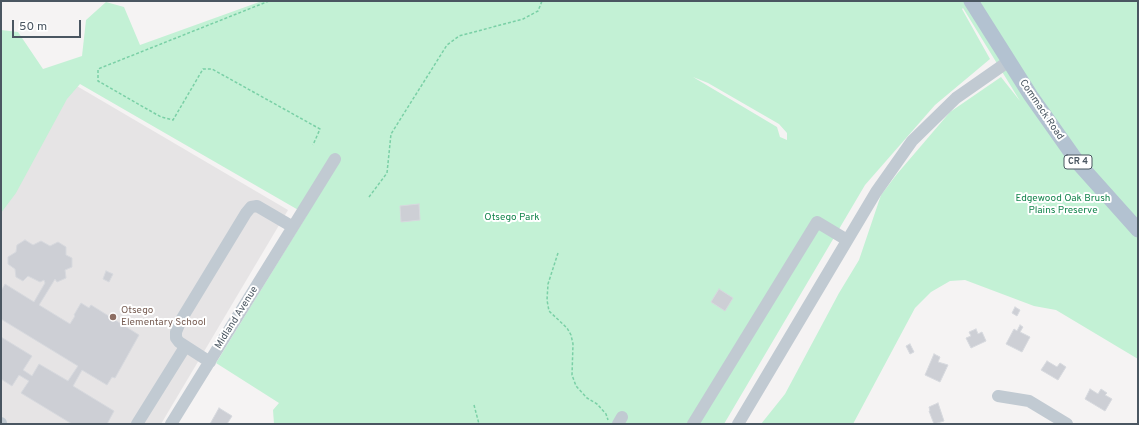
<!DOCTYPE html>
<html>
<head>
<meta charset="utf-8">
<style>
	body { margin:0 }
	#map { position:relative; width:1139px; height:425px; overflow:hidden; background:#f5f3f3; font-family:Overpass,sans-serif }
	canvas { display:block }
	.frame { position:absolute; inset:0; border:2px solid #4a5661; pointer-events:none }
	.scale { position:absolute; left:12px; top:20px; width:69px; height:18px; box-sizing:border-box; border:2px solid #4a5661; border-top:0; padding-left:5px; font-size:12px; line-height:14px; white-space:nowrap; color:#4a5661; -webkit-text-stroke:3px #fff; paint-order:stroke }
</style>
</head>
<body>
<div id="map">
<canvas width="1139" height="425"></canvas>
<div class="frame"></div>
<div class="scale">50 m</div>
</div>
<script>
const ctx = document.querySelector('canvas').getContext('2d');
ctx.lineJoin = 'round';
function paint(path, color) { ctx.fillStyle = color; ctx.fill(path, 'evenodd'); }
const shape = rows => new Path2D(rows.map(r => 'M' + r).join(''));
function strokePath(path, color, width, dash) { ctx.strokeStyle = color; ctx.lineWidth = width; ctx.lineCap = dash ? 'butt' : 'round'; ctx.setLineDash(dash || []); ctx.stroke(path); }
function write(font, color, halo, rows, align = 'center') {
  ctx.font = font + ' Overpass,sans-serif'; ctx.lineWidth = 4; ctx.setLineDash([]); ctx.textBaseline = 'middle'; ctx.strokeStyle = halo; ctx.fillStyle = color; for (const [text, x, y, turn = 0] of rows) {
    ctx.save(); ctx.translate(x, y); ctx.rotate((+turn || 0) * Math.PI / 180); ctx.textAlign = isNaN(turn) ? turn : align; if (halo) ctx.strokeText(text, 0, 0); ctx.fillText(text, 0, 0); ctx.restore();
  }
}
const education = shape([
	[70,82,288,210,161,424,1,424,1,203]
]);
const green = shape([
	[262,1,1138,1,1138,359,1056,310,1034,306,965,280,950,281,931,292,915,308,853,424,761,424,785,394,839,293,859,260,881,195,897,174,950,112,1001,77,1020,101,963,8,962,9,990,59,935,105,865,185,724,424,274,424,273,410,279,403,216,363,307,215,80,84,67,99,16,193,1,213,1,30,18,32,43,69,82,56,86,20,106,2,124,7,140,45],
	[693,77,708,83,779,124,787,133,787,140,780,137,777,127]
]);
const building = shape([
	[419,204,420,220,401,222,400,206,419,204],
	[25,240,33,245,41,241,50,246,58,242,66,247,66,255,72,258,72,267,65,270,66,278,57,282,55,279,39,305,70,324,75,316,74,315,81,303,89,308,91,305,139,335,115,378,112,377,107,385,82,370,73,386,114,411,107,424,72,424,21,393,29,381,19,375,12,386,1,379,1,337,32,356,23,370,32,376,39,364,68,381,78,366,1,319,1,291,5,284,34,302,45,283,44,280,40,282,28,276,23,281,16,277,15,269,8,264,8,257,16,252,17,245,25,240],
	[106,271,113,274,109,282,103,279,106,271],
	[719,289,733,298,725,311,711,302,719,289],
	[1015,307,1020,310,1017,316,1012,313,1015,307],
	[1020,325,1023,327,1020,332,1030,337,1022,352,1006,344,1014,329,1017,331,1020,325],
	[976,329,978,334,982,332,986,341,971,348,966,338,971,336,969,332,976,329],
	[910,344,914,352,910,354,906,346,910,344],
	[934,354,940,357,938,362,948,365,940,382,925,375,934,354],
	[1047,361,1057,367,1060,363,1066,367,1058,380,1041,370,1047,361],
	[1090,389,1098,394,1101,389,1107,393,1105,395,1112,399,1105,411,1085,399,1090,389],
	[938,403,944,421,934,424,929,411,930,411,929,407,938,403],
	[219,408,232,416,227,424,210,424,219,408]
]);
const path = shape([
	[269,1,98,69,98,81,161,117,173,120,203,69,212,69,320,129,313,145],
	[369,197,387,173,391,134,447,45,459,36,523,19,538,11,542,1],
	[558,253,548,284,547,300,549,311,567,328,571,335,573,344,572,375,576,386,587,398,597,404,606,414,608,420],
	[474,405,479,424]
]);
const minor = shape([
	[210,362,179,342,176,338,176,332,181,320,246,213,251,207,257,206,293,227],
	[998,396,1029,401,1067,424],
	[1,423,1,424],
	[137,424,185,347],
	[171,424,335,159],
	[618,424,622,417],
	[693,424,817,222,847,240],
	[738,424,876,192,912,141,956,98,1009,61]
]);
const major = shape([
	[971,1,1031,96,1079,164,1138,230]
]);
const markers = [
	[113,317,4,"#8d6e63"]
];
const shields = [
	[1078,162,28]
];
const shieldNames = [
	["CR 4",1078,162]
];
const streetNames = [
	["Commack Road",1041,110,56],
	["Midland Avenue",237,318,-58]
];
const parkNames = [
	["Edgewood Oak Brush",1063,199],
	["Plains Preserve",1063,211],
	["Otsego Park",512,218]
];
const educationNames = [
	["Otsego",121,311],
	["Elementary School",121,323]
];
paint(education, '#e6e4e5');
paint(green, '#c3f1d5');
paint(building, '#cdcfd5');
strokePath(building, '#d7d9de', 1);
strokePath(path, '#7ad0a6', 1.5, [3, 2]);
strokePath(minor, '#c1cad2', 12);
strokePath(major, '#b3c2d1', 15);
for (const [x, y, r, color] of markers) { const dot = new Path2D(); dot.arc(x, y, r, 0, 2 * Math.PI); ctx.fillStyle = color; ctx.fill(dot); strokePath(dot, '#fff', 1.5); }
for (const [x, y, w] of shields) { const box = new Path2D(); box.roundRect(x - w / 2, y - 7, w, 14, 3); ctx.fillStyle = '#fff'; ctx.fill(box); strokePath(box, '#4a5661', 1); }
write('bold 9px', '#4a5661', null, shieldNames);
write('10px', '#4a5661', '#fff', streetNames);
write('10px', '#17864f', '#fff', parkNames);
write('10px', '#785e54', '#fff', educationNames, 'left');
</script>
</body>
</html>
